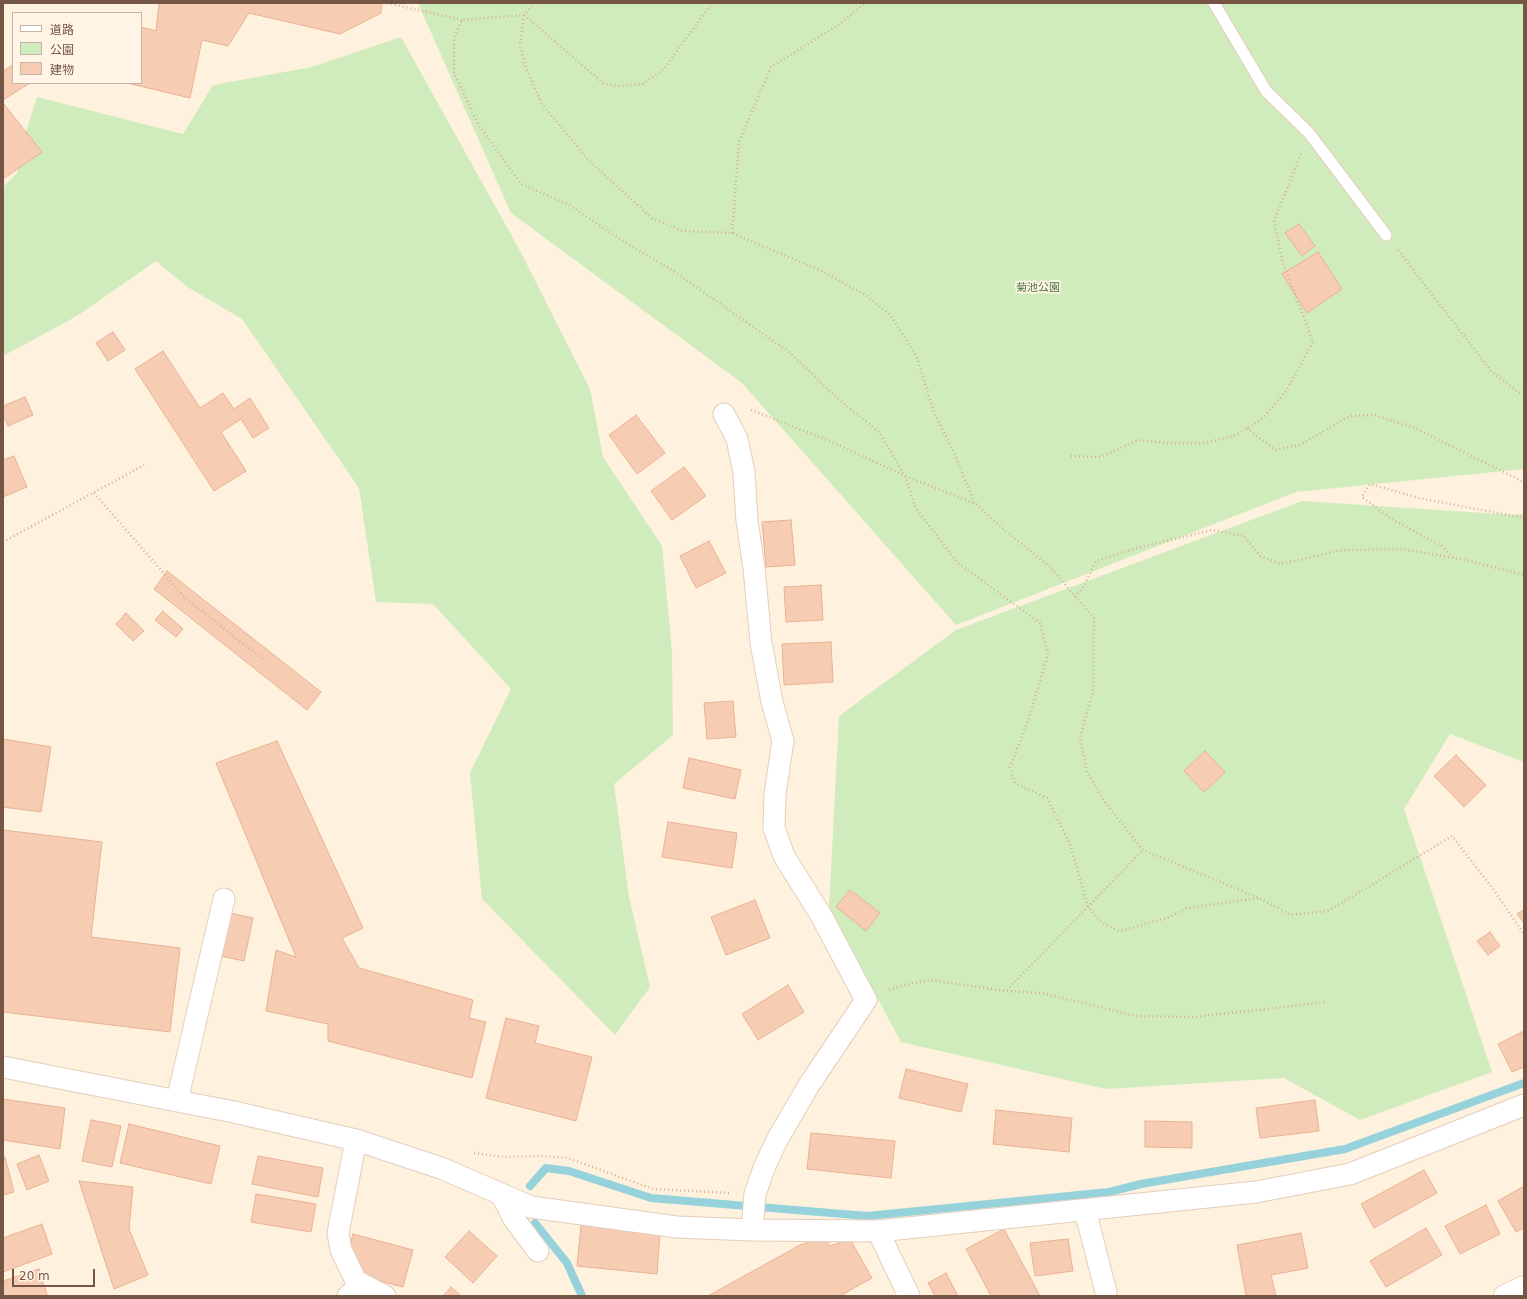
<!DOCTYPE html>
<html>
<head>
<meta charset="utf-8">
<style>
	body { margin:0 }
	#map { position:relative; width:1527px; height:1299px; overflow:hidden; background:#fef1dd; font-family:"DejaVu Sans","Noto Sans JP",sans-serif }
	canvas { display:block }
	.frame { position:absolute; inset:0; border:4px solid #755544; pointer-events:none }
	.legend { position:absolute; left:12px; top:12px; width:130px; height:72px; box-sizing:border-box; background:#fff4e6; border:1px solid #c8b4a5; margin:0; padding:5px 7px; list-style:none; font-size:12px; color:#755544 }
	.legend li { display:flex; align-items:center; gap:8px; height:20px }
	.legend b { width:20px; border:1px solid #c8b4a5 }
	.scale { position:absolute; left:12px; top:1269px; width:83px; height:18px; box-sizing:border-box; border:2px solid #755544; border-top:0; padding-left:5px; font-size:12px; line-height:14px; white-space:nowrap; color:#755544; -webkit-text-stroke:3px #fff4e6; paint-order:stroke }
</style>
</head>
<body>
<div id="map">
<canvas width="1527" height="1299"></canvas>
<div class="frame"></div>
<ul class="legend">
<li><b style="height:5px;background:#fff"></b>道路</li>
<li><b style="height:11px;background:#d0ecbc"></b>公園</li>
<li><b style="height:11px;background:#f6ccb3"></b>建物</li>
</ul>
<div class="scale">20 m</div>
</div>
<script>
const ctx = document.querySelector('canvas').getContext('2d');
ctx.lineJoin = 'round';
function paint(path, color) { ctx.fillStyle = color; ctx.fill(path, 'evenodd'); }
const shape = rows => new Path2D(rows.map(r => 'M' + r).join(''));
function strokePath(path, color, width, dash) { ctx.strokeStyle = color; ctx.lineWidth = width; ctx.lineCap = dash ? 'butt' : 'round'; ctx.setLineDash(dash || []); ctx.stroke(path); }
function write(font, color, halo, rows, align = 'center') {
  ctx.font = font + ' "DejaVu Sans","Noto Sans JP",sans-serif'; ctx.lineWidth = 3.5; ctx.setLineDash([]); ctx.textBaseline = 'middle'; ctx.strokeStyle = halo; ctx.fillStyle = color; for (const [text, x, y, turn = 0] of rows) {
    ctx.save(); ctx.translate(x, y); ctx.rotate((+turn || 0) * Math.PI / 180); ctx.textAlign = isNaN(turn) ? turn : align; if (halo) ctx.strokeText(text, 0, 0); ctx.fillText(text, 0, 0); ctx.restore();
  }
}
const green = shape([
	[418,3,1524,3,1524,469,1296,492,956,625,742,383,511,213],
	[401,37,518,247,590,389,603,457,662,546,672,652,673,735,614,784,629,897,650,987,615,1035,482,899,470,773,511,689,433,604,376,602,359,488,242,319,186,286,156,261,77,316,5,355,3,352,3,187,17,173,25,135,37,97,183,134,213,85,312,67],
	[1302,501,1514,515,1524,514,1524,762,1450,734,1404,809,1492,1072,1360,1120,1284,1078,1106,1089,901,1042,829,909,839,716,956,630]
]);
const stream = shape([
	[530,1186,546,1168,569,1171,651,1198,867,1216,1109,1192,1141,1184,1345,1149,1524,1083],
	[535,1223,567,1263,582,1296]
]);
const building = shape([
	[159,3,382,3,381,13,340,34,249,13,228,46,202,40,190,98,127,83,141,83,141,27,156,31,159,3],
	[13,65,13,83,30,83,3,100,3,71,13,65],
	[3,103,42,152,3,179,3,103],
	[1299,224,1315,246,1302,256,1285,233,1299,224],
	[1318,252,1342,289,1307,313,1282,274,1318,252],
	[113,332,125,350,108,361,96,343,113,332],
	[163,351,200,408,223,393,234,409,250,398,269,428,253,438,241,419,221,432,246,471,214,491,135,369,163,351],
	[25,397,33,415,8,426,3,415,3,406,25,397],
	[636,415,665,453,637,474,609,435,636,415],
	[14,456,27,487,3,497,3,460,14,456],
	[684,467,706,496,672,520,651,491,684,467],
	[791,520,795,565,766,567,762,522,791,520],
	[709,541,726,573,696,588,680,556,709,541],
	[167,571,321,692,307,710,154,589,167,571],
	[821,585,823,620,786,622,784,587,821,585],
	[163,611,183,629,176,637,155,620,163,611],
	[126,613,144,631,133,641,116,624,126,613],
	[831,642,833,682,784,685,782,644,831,642],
	[733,701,736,737,707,739,704,703,733,701],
	[3,739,51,747,41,812,3,807,3,739],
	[277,741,363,928,342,938,359,968,473,1000,469,1018,486,1022,472,1078,328,1041,328,1024,266,1011,276,950,296,957,216,763,277,741],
	[1205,751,1225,772,1204,792,1184,771,1205,751],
	[1456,755,1486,785,1464,807,1434,776,1456,755],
	[689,758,741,770,735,799,683,788,689,758],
	[668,822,737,833,732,868,662,857,668,822],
	[3,830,102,842,91,937,180,948,170,1032,3,1012,3,830],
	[850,890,880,913,866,931,836,907,850,890],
	[755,900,770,938,726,955,711,917,755,900],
	[211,909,253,918,244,961,202,952,211,909],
	[1524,910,1524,923,1517,914,1524,910],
	[1490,932,1500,946,1488,955,1477,941,1490,932],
	[788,985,804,1012,758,1040,742,1014,788,985],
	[506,1018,539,1026,535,1043,592,1057,576,1121,486,1098,506,1018],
	[1524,1031,1524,1067,1512,1072,1498,1044,1524,1031],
	[906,1069,968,1084,961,1112,899,1098,906,1069],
	[3,1099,65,1108,60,1149,3,1140,3,1099],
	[1315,1100,1319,1131,1260,1138,1256,1108,1315,1100],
	[996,1110,1072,1118,1069,1152,993,1144,996,1110],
	[91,1120,121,1126,112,1167,82,1161,91,1120],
	[1145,1121,1192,1122,1192,1148,1145,1147,1145,1121],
	[129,1124,220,1146,211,1184,120,1163,129,1124],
	[811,1133,895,1141,891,1178,807,1169,811,1133],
	[39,1155,49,1181,27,1190,17,1164,39,1155],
	[258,1156,323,1168,318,1197,252,1184,258,1156],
	[3,1157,5,1157,14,1192,3,1195,3,1157],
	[1424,1170,1437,1193,1374,1228,1361,1204,1424,1170],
	[79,1181,133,1187,129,1229,148,1275,114,1289,79,1181],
	[1524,1186,1524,1228,1516,1232,1498,1201,1524,1186],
	[256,1194,316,1204,311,1232,251,1222,256,1194],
	[1486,1205,1500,1234,1460,1254,1445,1226,1486,1205],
	[42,1224,52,1254,3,1272,3,1238,42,1224],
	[581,1225,660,1233,657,1274,577,1266,581,1225],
	[1426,1228,1442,1255,1386,1287,1370,1261,1426,1228],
	[1004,1229,1040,1296,991,1296,966,1249,1004,1229],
	[469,1231,497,1256,473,1283,445,1257,469,1231],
	[1301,1233,1308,1268,1271,1275,1276,1296,1246,1296,1237,1245,1301,1233],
	[353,1234,413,1250,403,1287,343,1271,353,1234],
	[825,1237,830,1246,850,1239,872,1278,840,1296,708,1296,800,1245,825,1237],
	[1068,1239,1073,1271,1035,1276,1030,1243,1068,1239],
	[39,1269,47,1295,44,1296,3,1296,3,1281,39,1269],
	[946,1273,958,1296,935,1296,928,1283,946,1273],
	[451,1287,461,1296,443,1296,451,1287]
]);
const path = shape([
	[387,3,462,20],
	[535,3,524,15,462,20,454,37,454,73,478,124,521,184,569,205,626,243,672,270,789,352,836,397,879,432,905,476,916,509,958,563,1040,623,1048,654,1029,718,1010,767,1015,783,1047,798,1070,844,1088,907,1102,923,1120,931,1167,918,1187,908,1259,898],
	[524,15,520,46,526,68,542,104,590,162,652,218,682,231,732,233,826,273,867,296,890,315,916,355,934,412,953,451,975,504],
	[524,15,603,83,617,86,643,84,664,69,712,3],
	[732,233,739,142,771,67,840,24,865,3],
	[1398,250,1491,371,1518,392,1524,394],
	[751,410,830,441,905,476,976,504,1002,528,1050,567,1094,618,1093,691,1080,738,1087,772,1104,801,1143,850,1259,898,1291,915,1327,911,1370,886,1452,836,1493,889,1524,934],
	[1247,428,1275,450,1300,445,1350,416,1374,415,1417,429,1524,482],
	[1071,456,1101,457,1138,440,1167,443,1205,443,1236,435,1262,419,1286,391,1313,342,1283,263,1274,221,1301,154],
	[94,493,186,599,263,659],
	[3,542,144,465],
	[1453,558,1442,546,1391,519,1362,497,1370,484,1419,498,1524,518],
	[1075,597,1084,586,1096,561,1137,548,1212,530,1244,536,1260,556,1281,564,1342,550,1403,549,1466,560,1524,575],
	[889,990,900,986,930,980,1006,991,1143,850],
	[1007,991,1042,993,1136,1016,1195,1017,1327,1002],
	[474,1153,504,1157,540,1156,568,1158,653,1189,731,1193]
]);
const lane = shape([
	[1214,3,1266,91,1309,133,1386,235]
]);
const street = shape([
	[724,414,737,439,744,472,747,521,754,568,761,643,772,702,783,741,775,794,774,828,784,856,822,917,866,1000,809,1085,777,1140,764,1168,755,1194,752,1230],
	[3,1067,234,1112,356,1140,441,1168,531,1207,677,1227,752,1230,878,1231,1256,1192,1350,1174,1524,1105],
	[177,1101,224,899],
	[356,1140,338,1233,341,1250,356,1281,385,1296],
	[501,1194,514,1219,538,1251],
	[1085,1210,1106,1292],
	[878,1231,909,1296],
	[348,1296,362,1284]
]);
const secondary = shape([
	[1505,1296,1524,1287]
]);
const parkNames = [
	["菊池公園",1038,288]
];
paint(green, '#d0ecbc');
strokePath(stream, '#96d2db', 8);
paint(building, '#f6ccb3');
strokePath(building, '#eab192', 1);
strokePath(lane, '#e4cebc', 13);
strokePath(street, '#e4cebc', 23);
strokePath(secondary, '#eacfb9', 24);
strokePath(path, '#daaf97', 2.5, [1, 3]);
strokePath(lane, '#fff', 11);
strokePath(street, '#fff', 21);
strokePath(secondary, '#fff', 22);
write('11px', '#4c7739', '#fff4e6', parkNames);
</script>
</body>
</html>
